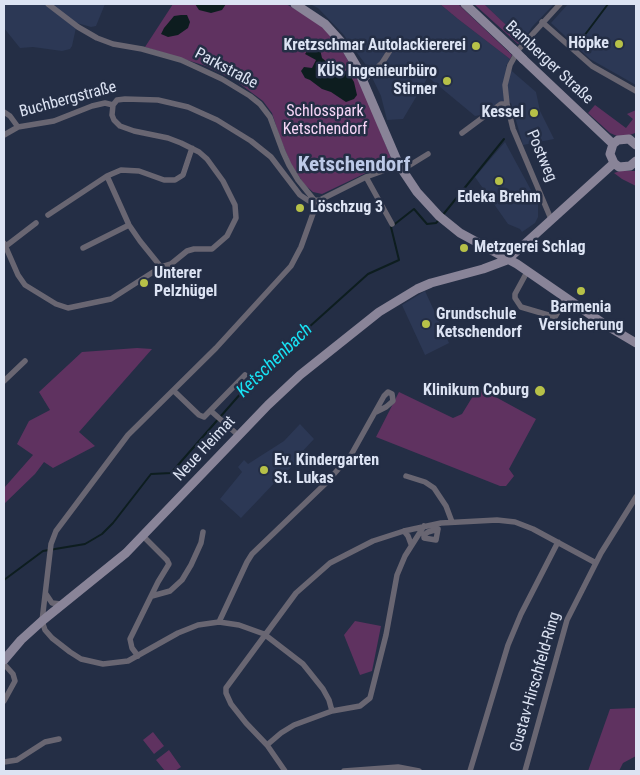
<!DOCTYPE html>
<html>
<head>
<meta charset="utf-8">
<style>
	body { margin:0 }
	#map { position:relative; width:640px; height:775px; overflow:hidden; background:#242e45; font-family:"Roboto Condensed",sans-serif }
	canvas { display:block }
	.frame { position:absolute; inset:0; border:5px solid #dce3f3; pointer-events:none }
</style>
</head>
<body>
<div id="map">
<canvas width="640" height="775"></canvas>
<div class="frame"></div>
</div>
<script>
const ctx = document.querySelector('canvas').getContext('2d');
ctx.lineJoin = 'round';
function paint(path, color) { ctx.fillStyle = color; ctx.fill(path, 'evenodd'); }
const shape = rows => new Path2D(rows.map(r => 'M' + r).join(''));
function strokePath(path, color, width, dash) { ctx.strokeStyle = color; ctx.lineWidth = width; ctx.lineCap = dash ? 'butt' : 'round'; ctx.setLineDash(dash || []); ctx.stroke(path); }
function write(font, color, halo, rows, align = 'center') {
  ctx.font = font + ' "Roboto Condensed",sans-serif'; ctx.lineWidth = 5; ctx.setLineDash([]); ctx.textBaseline = 'middle'; ctx.strokeStyle = halo; ctx.fillStyle = color; for (const [text, x, y, turn = 0] of rows) {
    ctx.save(); ctx.translate(x, y); ctx.rotate((+turn || 0) * Math.PI / 180); ctx.textAlign = isNaN(turn) ? turn : align; if (halo) ctx.strokeText(text, 0, 0); ctx.fillText(text, 0, 0); ctx.restore();
  }
}
const built = shape([
	[4,4,105,4,96,26,91,27,77,23,72,46,70,49,62,51,33,47,20,48,4,28],
	[310,4,440,4,458,19,510,59,506,66,536,92,540,111,554,139,523,145,511,103,501,101,481,115,475,116,428,77,403,119,387,120,381,96,366,65,343,34,318,8],
	[484,4,554,4,532,27,523,41],
	[568,4,636,4,636,85,590,59,551,23],
	[505,142,538,203,538,217,535,223,522,232,520,229,508,224,475,177],
	[425,291,449,343,425,355,402,305],
	[300,424,314,439,300,454,302,458,280,477,241,518,220,499,242,472,238,467,244,460,248,464,284,441]
]);
const green = shape([
	[173,4,286,4,316,21,331,35,342,50,361,84,391,158,390,163,388,166,368,172,322,194,313,192,304,184,291,164,280,138,272,113,263,101,236,81,206,66,145,47],
	[440,4,458,4,512,55,510,59,458,19],
	[474,4,484,4,523,41,518,44],
	[595,105,626,128,633,119,627,114,636,110,636,130,635,133,630,135,617,136,610,133,588,113],
	[620,171,636,171,636,186,622,179,614,173],
	[137,348,152,349,79,432,95,446,53,468,44,462,35,474,4,504,4,488,33,455,17,444,29,421,50,410,39,392,82,352],
	[470,383,536,419,509,469,514,476,506,486,500,486,376,437,399,392,453,418,462,414,473,396,466,391],
	[355,621,381,626,372,671,360,675,344,635],
	[636,708,636,756,623,763,619,771,588,771,610,709],
	[153,732,164,746,154,754,143,740],
	[169,750,181,767,175,771,165,771,156,760]
]);
const water = shape([
	[195,4,226,4,222,10,211,13,199,10],
	[181,15,187,15,190,22,188,28,178,35,168,37,161,34,164,28,174,16],
	[319,45,322,58,334,68,348,72,354,82,357,95,354,99,346,102,331,92,322,89,310,80,305,78,301,71,304,67,312,68,316,60,305,54,311,46]
]);
const stream = shape([
	[581,40,608,4],
	[442,216,504,139],
	[4,580,43,551,85,544,102,534,113,523,151,474,171,473,242,392,298,337,368,274,399,260,391,227,414,209,427,224,436,223,439,220]
]);
const street = shape([
	[48,4,78,27,97,38,113,44,142,49,181,60,222,79,250,96,260,104,270,117,283,152,289,165,298,180,315,201],
	[542,22,592,66,636,91],
	[363,81,382,63,389,52],
	[113,105,117,100,125,99,158,100,188,107,217,120,251,141,271,157,300,195,309,201,320,200,366,177,399,165],
	[4,112,10,116,18,127],
	[462,133,501,104,507,104],
	[4,135,18,127,54,121,92,106,105,103,113,105],
	[402,170,428,154],
	[107,176,129,225,140,241,161,267],
	[366,177,392,224],
	[315,201,315,208,301,247,291,266,216,348,128,435,56,531,51,544,42,621,45,630,52,638,70,652,81,659,103,664,128,661,178,633,198,625,219,622,239,625,264,634,303,664,323,689,329,700,332,711],
	[48,215,107,176,121,170,139,171,164,180,175,180,183,175,192,148],
	[551,219,513,129,507,104,505,85,510,65,519,49,560,4],
	[4,243,18,275,25,285,56,304,68,308,111,299,161,267,171,264,187,251,194,249,212,249,227,236,236,218,235,205,223,181,207,159,199,152,181,143,168,138,134,131,120,126,114,120,112,115,113,105],
	[6,246,36,223],
	[83,248,129,225],
	[527,272,515,294,515,298,521,307,555,317,566,298],
	[4,381,25,361],
	[174,391,199,415,204,417,245,375],
	[211,411,238,435],
	[406,476,425,482,434,488,446,506,452,522],
	[438,529,436,540,424,538,424,535,428,532,438,529],
	[404,531,408,536,411,544],
	[46,594,52,603,61,604],
	[152,596,170,591,182,580,191,565,201,543,203,532],
	[219,622,247,562,252,554,325,484,351,455,384,396,388,392,392,394,393,401,386,407,376,412],
	[138,656,132,648,130,639,158,582,169,564,167,560,143,536],
	[4,664,13,674,15,681,4,701],
	[267,745,281,733,294,725,332,711,360,706,370,698,386,635,397,575,405,556,424,526],
	[4,762,17,760,45,742,59,739],
	[285,771,267,745,246,723,231,704,226,693,226,688,296,593,330,563,373,541,404,531,441,523,497,520,515,522,533,529,596,563],
	[344,771,398,767,419,771],
	[470,771,508,645,521,614,558,542],
	[525,771,567,620,601,553,636,497]
]);
const secondary = shape([
	[295,4,325,24,344,45,357,67,399,165,417,192,439,216,460,233,517,264,604,324,636,343],
	[465,4,513,49],
	[523,59,613,144],
	[636,145,629,139,618,140,613,144,610,154,614,163,619,167,630,166,636,161],
	[4,660,21,640,42,621,126,553,268,405,300,375,379,312,417,289,431,283,483,269,507,260,614,163]
]);
const secondaryBridge = shape([
	[513,49,523,59]
]);
const markers = [
	[619,44,5,"#b7c148"],
	[476,46,5,"#b7c148"],
	[447,81,5,"#b7c148"],
	[534,113,5,"#b7c148"],
	[499,181,5,"#b7c148"],
	[300,208,5,"#b7c148"],
	[464,248,5,"#b7c148"],
	[144,283,5,"#b7c148"],
	[581,291,5,"#b7c148"],
	[426,324,5,"#b7c148"],
	[540,391,6,"#b7c148"],
	[264,470,5,"#b7c148"]
];
const poiNames = [
	["Höpke",609,44],
	["Kretzschmar Autolackiererei",466,46],
	["KÜS Ingenieurbüro",437,72],
	["Stirner",437,90],
	["Kessel",524,113],
	["Edeka Brehm",499,198,"center"],
	["Löschzug 3",310,208,"left"],
	["Metzgerei Schlag",474,248,"left"],
	["Unterer",154,274,"left"],
	["Pelzhügel",154,292,"left"],
	["Barmenia",581,308,"center"],
	["Versicherung",581,326,"center"],
	["Grundschule",436,315,"left"],
	["Ketschendorf",436,333,"left"],
	["Klinikum Coburg",529,391],
	["Ev. Kindergarten",274,461,"left"],
	["St. Lukas",274,479,"left"]
];
const streetNames = [
	["Bamberger Straße",549,63,43],
	["Parkstraße",226,69,28],
	["Buchbergstraße",68,100,-15],
	["Postweg",541,156,67],
	["Neue Heimat",205,449,-47],
	["Gustav-Hirschfeld-Ring",536,682,-74]
];
const parkNames = [
	["Schlosspark",325,112],
	["Ketschendorf",325,130]
];
const waterNames = [
	["Ketschenbach",275,361,-44]
];
const districtNames = [
	["Ketschendorf",354,166]
];
paint(built, '#2c3855');
paint(green, '#5f3260');
paint(water, '#0d1d1f');
strokePath(stream, '#0d1d1f', 2);
strokePath(street, '#696672', 5.5);
strokePath(secondary, '#898498', 9);
strokePath(secondaryBridge, '#898498', 9);
for (const [x, y, r, color] of markers) { const dot = new Path2D(); dot.arc(x, y, r, 0, 2 * Math.PI); ctx.fillStyle = color; ctx.fill(dot); strokePath(dot, '#242e45', 2); }
write('bold 16px', '#dce3f3', '#242e45', poiNames, 'right');
write('16px', '#dce3f3', '#242e45', streetNames);
write('16px', '#f7d6f7', '#242e45', parkNames);
write('italic 18px', '#18e4f6', '#242e45', waterNames);
write('bold 21px', '#bcc9e7', '#242e45', districtNames);
</script>
</body>
</html>
